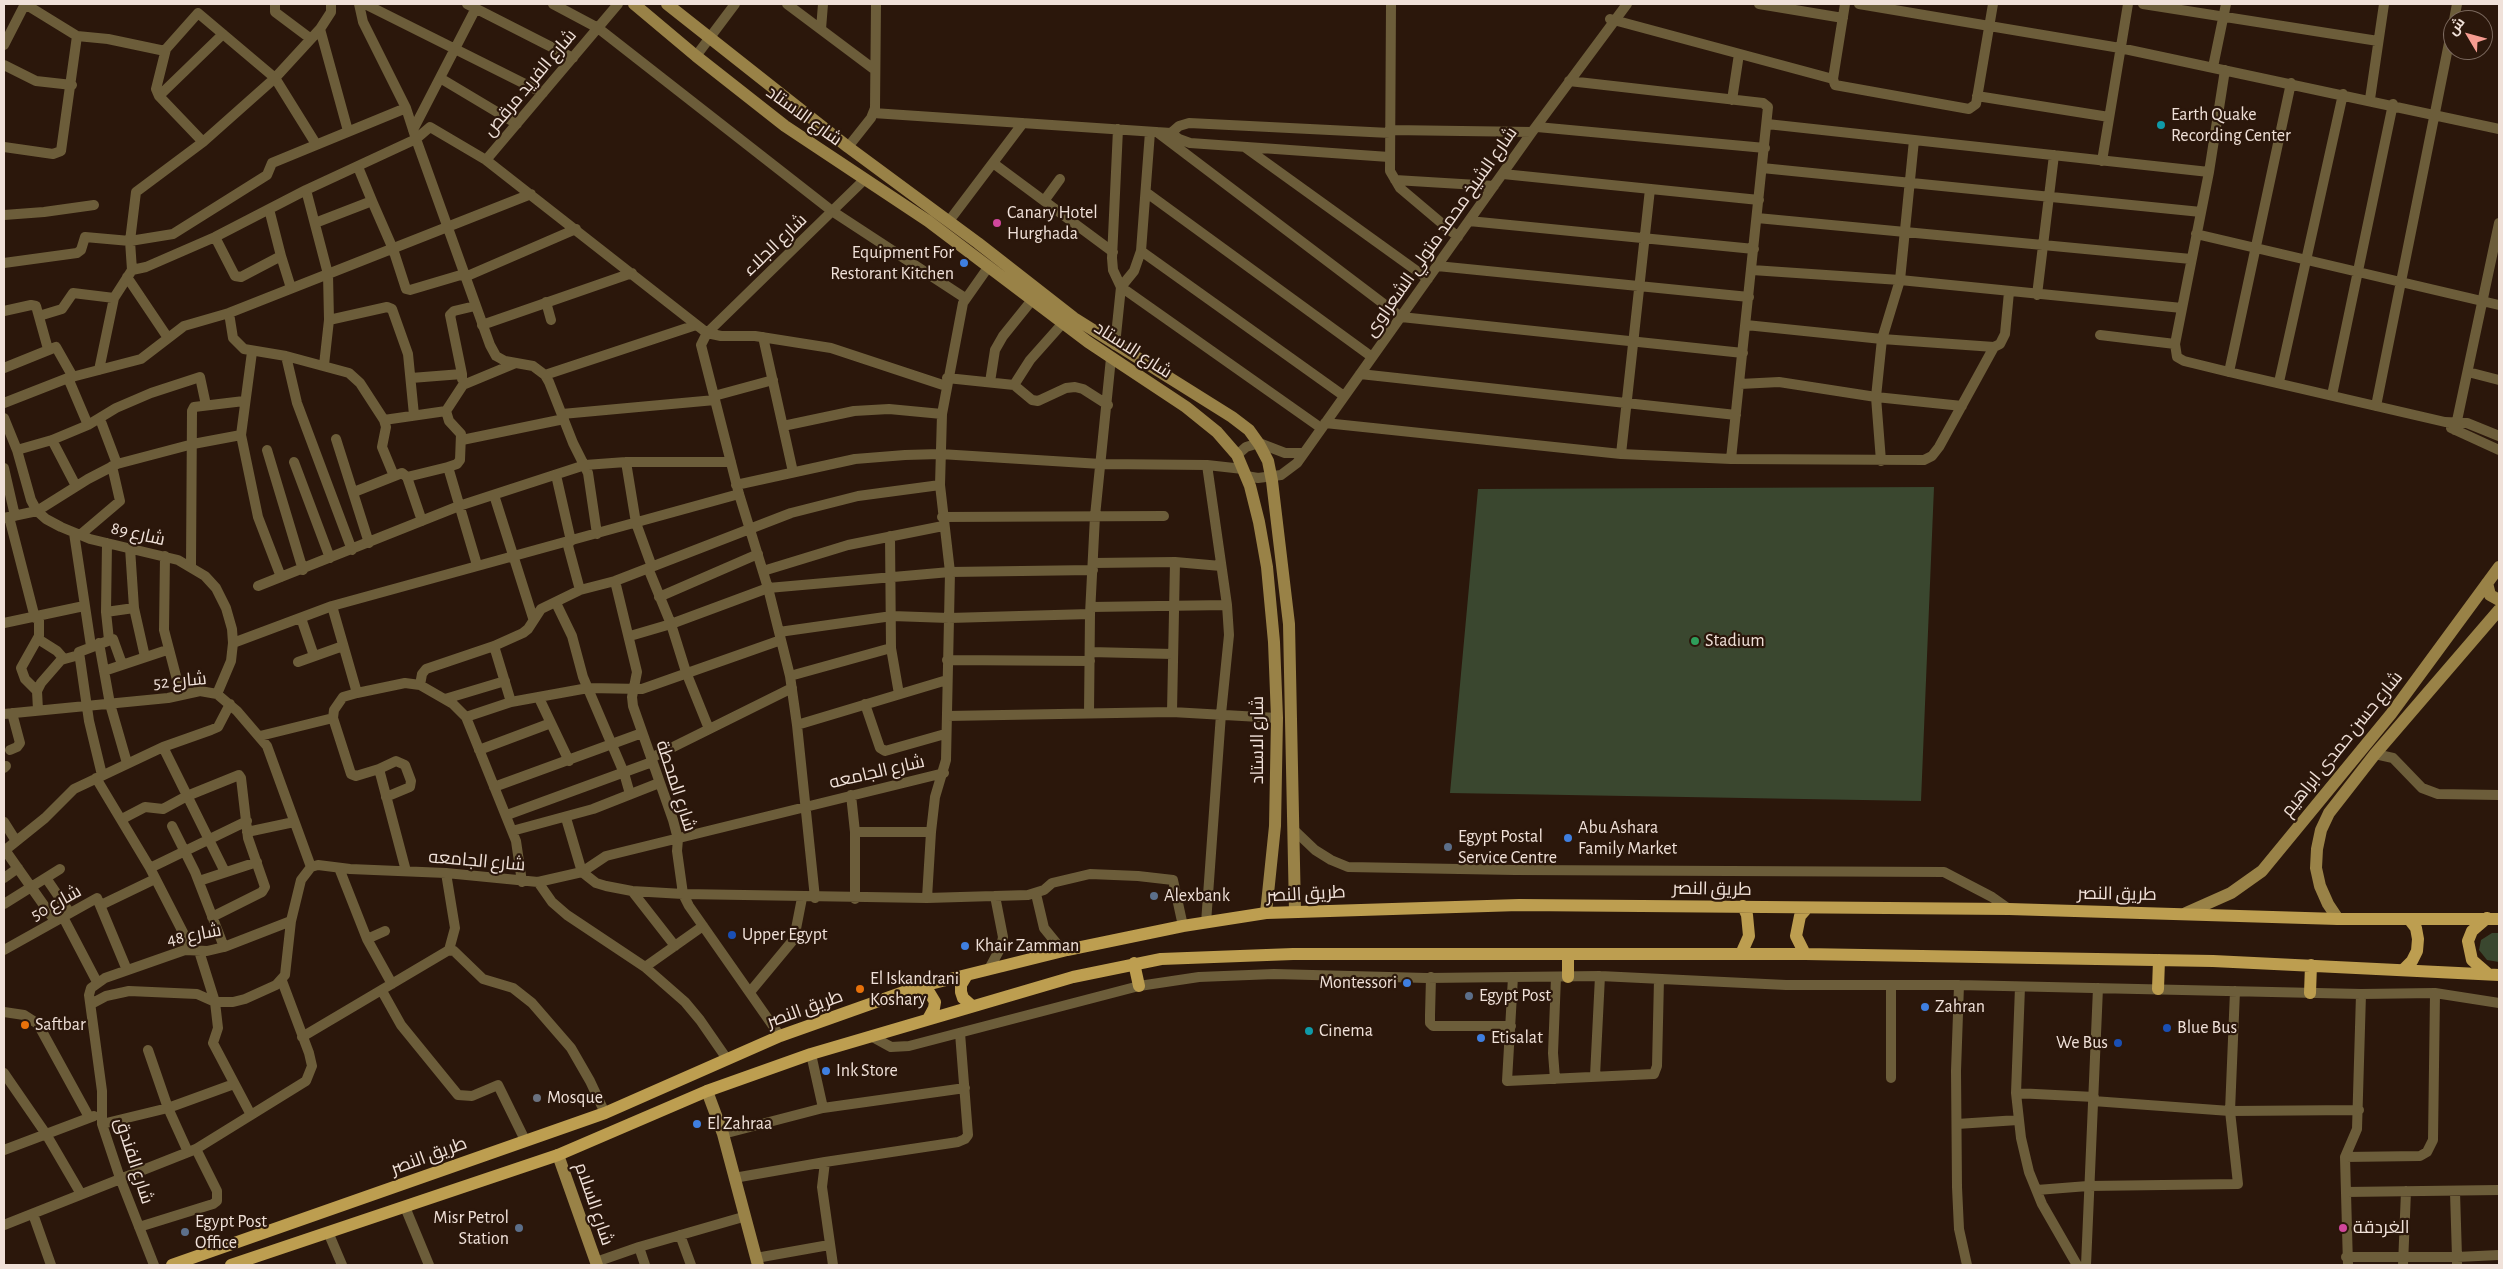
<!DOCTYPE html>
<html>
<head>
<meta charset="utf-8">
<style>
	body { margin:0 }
	#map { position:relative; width:2503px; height:1269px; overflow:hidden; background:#2b170b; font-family:"Alegreya Sans",Cairo,sans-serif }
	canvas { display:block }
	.frame { position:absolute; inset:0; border:5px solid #f0e1d9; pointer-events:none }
	.north { position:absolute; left:2443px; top:10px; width:50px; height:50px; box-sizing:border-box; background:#2b170b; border:1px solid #7a685d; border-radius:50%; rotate:307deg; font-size:14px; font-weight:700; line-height:20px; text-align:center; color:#f0e1d9 }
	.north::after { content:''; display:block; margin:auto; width:18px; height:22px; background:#f59c91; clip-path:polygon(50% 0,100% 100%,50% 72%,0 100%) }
</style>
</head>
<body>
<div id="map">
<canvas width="2503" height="1269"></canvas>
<div class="frame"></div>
<div class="north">ش</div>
</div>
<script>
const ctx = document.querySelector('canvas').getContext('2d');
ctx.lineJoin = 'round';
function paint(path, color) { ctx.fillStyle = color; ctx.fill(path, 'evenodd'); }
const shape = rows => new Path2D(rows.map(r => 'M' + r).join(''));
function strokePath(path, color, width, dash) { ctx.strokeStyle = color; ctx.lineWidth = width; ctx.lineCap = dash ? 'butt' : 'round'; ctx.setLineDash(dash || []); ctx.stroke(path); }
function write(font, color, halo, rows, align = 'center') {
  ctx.font = font + ' "Alegreya Sans",Cairo,sans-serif'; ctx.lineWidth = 4.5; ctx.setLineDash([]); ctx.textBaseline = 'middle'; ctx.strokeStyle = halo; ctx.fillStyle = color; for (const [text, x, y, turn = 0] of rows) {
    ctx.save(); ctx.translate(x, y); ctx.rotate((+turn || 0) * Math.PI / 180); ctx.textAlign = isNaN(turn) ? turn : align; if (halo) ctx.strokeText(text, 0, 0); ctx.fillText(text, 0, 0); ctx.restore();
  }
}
const green = shape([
	[1934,487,1921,801,1450,793,1478,489],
	[2492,933,2499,933,2499,962,2487,960,2479,950,2481,940]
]);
const street = shape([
	[25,4,77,36,108,39,165,51],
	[275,4,275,12,311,39],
	[365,4,543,93],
	[467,4,573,58],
	[553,4,598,28,832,211,965,298],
	[787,4,875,70],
	[1391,4,1390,171,1400,188,1458,237],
	[1759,4,1843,18],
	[1845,4,1833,79,1835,85,1969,109,1976,104,1993,4],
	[1859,4,2120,48,2499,129],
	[2143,4,2378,41],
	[1610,19,1833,79],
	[2454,20,2457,4],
	[320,29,348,131],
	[821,29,823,4],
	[4,45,25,4],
	[696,56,735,4],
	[4,65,36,81,72,85],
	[2213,67,2226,4],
	[2225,70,2209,172,2175,344,2177,357,2184,361,2229,372,2445,422,2467,423,2499,436],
	[440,78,517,124],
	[1569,81,1763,103,1768,107,1731,459],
	[159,96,223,34],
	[1977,96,2109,117],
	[2370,99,2384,4],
	[1732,100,1739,54],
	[873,113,1171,133,1179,139,1190,143,1389,157],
	[1767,124,2209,172],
	[1537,127,1765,148],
	[1118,129,1112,258,1113,270,1121,287,1321,428],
	[413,130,476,8],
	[1391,130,1532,132],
	[1157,132,1401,317,1743,353],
	[1171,133,1179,126,1189,123,1390,133],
	[203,142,159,96,156,89,166,49,198,13,275,78,316,144],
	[4,147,53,154,61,151,77,36],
	[848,147,871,118,875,108,876,4],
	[1246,148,1428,279],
	[486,160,618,4],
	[2102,161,2128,4],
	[993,163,1113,252],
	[358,167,372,201],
	[1762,168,2201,212],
	[1503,174,1759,200],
	[1395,180,1494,186],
	[306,190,328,274,329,320,324,365],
	[1147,193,1372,357],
	[1044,201,1060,179],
	[4,215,44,212,94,205],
	[1757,218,2191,259],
	[949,221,1023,123],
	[1469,221,1754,249],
	[315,223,372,201,393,249,406,289,410,290,464,274],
	[2196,234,2499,305],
	[215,237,235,276,241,277,281,256,269,209],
	[1141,251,1344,396],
	[281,256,291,288],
	[4,263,77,253,81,250,85,237,130,241,173,234,267,175,272,163,406,108],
	[1437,266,1749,297],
	[132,270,146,267,215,237,306,190,416,139,406,108,363,22,359,4],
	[1752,270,1900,280,2182,308],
	[127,277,168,338],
	[465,277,576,229],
	[2037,295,2054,155],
	[546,302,551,320],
	[4,311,31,305,36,306,48,349],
	[229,313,233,338,244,349,286,356,349,373,360,383,384,420,446,411],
	[39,316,62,309,73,293,114,298],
	[329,320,387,307,392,309,408,354,414,415],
	[482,325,632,273],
	[2100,335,2175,344],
	[763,337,793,472],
	[1115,345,1121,287,1134,271,1141,251,1150,132],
	[1994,347,2000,344,2005,334,2009,292],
	[252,352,241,435,258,517,281,577],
	[286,356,297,403,352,550],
	[4,368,56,347,73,377],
	[99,370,114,298,132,270,130,241,136,192,203,142,275,78,320,29,331,12,331,4],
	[2229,372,2291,83],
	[2468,372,2499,380],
	[462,374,450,315,454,311,475,306],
	[1360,374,1736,415],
	[545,375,696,325],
	[68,378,88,425],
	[411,378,462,374,462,379],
	[947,378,1014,385,1032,400,1038,401,1066,388,1075,387,1083,389,1108,405],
	[990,382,995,350,1003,336,1032,300],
	[2279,382,2343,94],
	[1740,384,1779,382,1876,397,1962,406],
	[1014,385,1030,360,1062,324],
	[2332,395,2393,104],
	[714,396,773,380],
	[4,403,68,378,141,359,184,326,229,313,531,194],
	[2376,406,2453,23],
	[562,414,715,400],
	[4,418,17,450,31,500,37,511,46,519,61,527,90,539,178,560,205,576,216,588,226,608,232,629,233,643,231,661,217,694],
	[100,419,117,464],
	[384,420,386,427,382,447,394,476],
	[1325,423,1621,454,1731,459,1924,460,1932,456,1939,447,1994,347,1882,339,1746,325],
	[783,426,854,411,889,409,942,414],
	[2451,428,2499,450],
	[2455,430,2499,223],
	[336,439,369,543],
	[52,440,76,486],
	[462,440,564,419],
	[17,450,52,440,88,425,116,408,151,393,200,377,206,405],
	[267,450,303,570],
	[1621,454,1650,189],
	[1237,455,1246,447,1259,443,1285,453,1303,453],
	[1881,461,1876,397,1882,339,1900,280,1914,140],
	[294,462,330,558],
	[626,462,636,523,652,567],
	[4,468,15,516],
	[556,475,571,541],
	[1246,476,1258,478,1281,475,1297,463,1532,132,1627,4],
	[407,477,448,467],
	[736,485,855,459,905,455,940,454,1101,464,1207,465,1243,469],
	[354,492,402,473,407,477,422,521],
	[494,495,533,618],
	[9,517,35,618],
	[942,517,1164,516],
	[4,518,37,511,88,479,117,464,193,444,241,435],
	[74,533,91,646],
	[597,534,588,473,573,443,549,382,545,375,533,366,505,361,496,356,490,345,416,139,430,127,486,160,707,333,721,336,755,336,831,348,946,386],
	[80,535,120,501,112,466],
	[890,536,891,648,899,694],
	[567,542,580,590],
	[107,543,106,612,109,640],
	[130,548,134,608,145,657],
	[165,556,164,630,181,695],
	[1093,563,1175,562,1221,566],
	[477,565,448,467,457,464,460,460,461,434,449,421,446,411,463,385,516,363],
	[191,566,192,411,194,407,244,401],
	[648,568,671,624,686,672,709,729],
	[763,571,848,545,943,526],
	[615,581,637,672,632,697,633,706,673,820,678,839,677,851,683,894,689,906,780,1036],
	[258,586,459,506,585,465,626,462,731,462],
	[659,597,758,554],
	[556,603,572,636,583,677,624,773,630,794],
	[332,606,357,693],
	[1091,607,1227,605],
	[106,612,134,608],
	[301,618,314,656],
	[4,623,84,606],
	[779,632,892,616,949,618,1090,614],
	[630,636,671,624,768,588,950,572,1093,570],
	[38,639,57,651,64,659],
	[99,643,110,704,127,763],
	[233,643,332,606,739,494],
	[494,646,511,702],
	[1090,652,1173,654],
	[947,660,1090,661],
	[298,662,343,646],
	[104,671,167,650],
	[790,676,891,648],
	[420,685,422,674,426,669,494,646,523,633,528,629,541,609,580,590,615,581,791,513,858,496,940,485],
	[37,691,25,679,21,668,39,636,39,617],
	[539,698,569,761],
	[445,699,505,681],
	[865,704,880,748,885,751,945,734],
	[38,710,37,691,41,683,61,660,79,655],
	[1172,712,1175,562],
	[1089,713,1090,614,1095,516,1111,358],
	[4,714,168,698,200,691,217,694,237,711,267,746,311,867],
	[947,716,1172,712,1277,718],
	[466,717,511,702,588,688,642,689,781,640],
	[797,725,947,680],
	[260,736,333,718],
	[163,747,225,872],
	[10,750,17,747,20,743,12,713],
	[479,750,551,723],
	[2375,754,2393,758,2422,788,2438,794,2499,795],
	[651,758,792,688],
	[4,768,6,766],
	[379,769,406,871],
	[102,775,89,721,79,652,113,639,122,664],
	[96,778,150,868,192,950],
	[494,787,642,733],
	[851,795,855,832,855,899],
	[386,797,410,787,411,781,405,765,396,761,379,769,356,776,351,774,333,718,334,710,343,697,357,693,405,683,420,685,453,704,466,717,516,841,522,882],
	[507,815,652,762],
	[566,818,582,872,596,883,606,886,632,891,683,894,927,898,1028,895,1044,890,1052,883,1090,874,1138,876,1173,880,1183,926],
	[122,819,145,807,163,809,187,796,239,775,241,778,248,838,265,887,262,892,212,917],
	[4,822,16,841],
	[172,826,195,872,224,947],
	[1293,829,1315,850,1331,860,1348,867,1515,870,1944,872,1992,897,2009,909],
	[512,831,593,809,659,783],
	[247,832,294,822],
	[855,832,931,832],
	[5,850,55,921],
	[4,851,45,818,74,789,163,747,211,730,218,727,230,704],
	[150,868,247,821],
	[339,868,367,939,392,984],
	[446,873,455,928,449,950],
	[4,878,18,868],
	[46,878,70,913],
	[199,881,257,862],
	[538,882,552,902,567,915,645,967,685,1002,700,1020,727,1059],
	[632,891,675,946],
	[1036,894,1044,928,1057,944,1067,950],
	[815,898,797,725,790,676,768,588,739,494,701,345,707,333,865,179],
	[927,898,931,832,935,797,946,760,950,572,940,485,942,414,963,303,989,266],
	[4,904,60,869],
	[101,905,155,879],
	[63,917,97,982],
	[1206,923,1221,714,1229,635,1227,605,1207,465],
	[367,939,385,931],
	[4,950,97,898,127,970],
	[199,951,215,1002,218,1028,213,1043,251,1115],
	[645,967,703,926],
	[989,969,1001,947,1003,937,995,896],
	[1431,977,1430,1015,1430,1023,1433,1026,1511,1026],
	[1513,977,1507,1081,1654,1074,1657,1066,1659,979],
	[1959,985,1956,1071,1957,1187,1959,1229,1967,1265],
	[1891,987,1891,1078],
	[2020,987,2016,1093,2021,1138,2029,1172,2042,1204,2077,1265],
	[382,991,401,1025,458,1095,472,1096,498,1085,525,1140],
	[750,992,794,939,802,898],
	[91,1004,106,996,129,991,197,994,215,1002,233,1002,245,999,276,985,285,975,291,921,301,880,311,867,318,865,350,869,446,873,538,882,582,872,606,856,618,853,944,773],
	[4,1012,24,1015,38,1024,89,1117],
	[871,1036,891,1047,909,1046,1139,986,1199,977,1274,974,1427,978,1600,976,1786,985,1959,985,2361,994,2435,993,2499,1003],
	[302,1037,449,950,454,951,483,979,513,988,532,1003,571,1048,590,1081,605,1113],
	[148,1050,168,1108,188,1152],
	[811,1054,823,1108],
	[4,1073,46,1134,81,1194],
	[1595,1076,1600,976],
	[1555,1079,1553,1053,1556,977],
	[2016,1093,2094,1097],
	[2093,1101,2230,1111,2235,991],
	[102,1124,168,1108,234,1084],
	[1957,1124,2018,1120],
	[723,1134,823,1108,965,1088],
	[4,1150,94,1116],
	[2345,1157,2420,1156,2427,1152,2433,1140,2435,993],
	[734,1178,825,1162],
	[2037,1190,2088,1186,2238,1184,2230,1111,2359,1110],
	[2346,1192,2499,1190],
	[405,1207,429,1265],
	[33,1214,51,1265],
	[4,1225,196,1149,306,1081,312,1066,309,1053,282,981],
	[139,1227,213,1204,217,1201,217,1191,196,1149],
	[328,1232,342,1265],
	[680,1235,691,1265],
	[639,1247,645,1265],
	[2346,1257,2457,1257,2455,1192],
	[756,1258,829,1245],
	[596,1262,639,1247,743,1217],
	[154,1265,120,1178,102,1124,102,1091,89,995,91,988,105,978,185,950,207,951,224,947,291,921],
	[833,1265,822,1187,825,1162,958,1142,965,1139,968,1135,960,1033],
	[2086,1265,2098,988],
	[2348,1265,2345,1157,2357,1129,2361,994],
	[2403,1265,2406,1191],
	[2457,1265,2457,1257,2499,1255]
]);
const secondary = shape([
	[634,4,696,56,785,126,928,221,1088,342,1186,407,1217,432,1237,455,1250,486,1259,522,1267,567,1274,642,1277,718,1275,826,1266,913],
	[667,4,848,147,978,243,1074,318,1232,417,1249,430,1259,444,1268,461,1272,481,1289,624,1295,911],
	[2487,583,2490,595,2499,600],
	[2186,913,2231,893,2262,871,2391,714,2499,567],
	[2338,919,2328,904,2320,886,2316,868,2317,849,2321,830,2329,813,2375,754,2499,610],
	[707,1091,723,1134,758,1265],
	[558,1155,597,1265]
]);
const primary = shape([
	[2487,918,2472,931,2468,941,2472,960,2487,973],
	[1741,954,1749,936,1747,915,1743,906],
	[1805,954,1796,936,1800,916,1807,908],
	[1568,955,1568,977],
	[1134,963,1139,986],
	[2404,969,2412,961,2417,951,2418,939,2416,928,2409,919],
	[967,975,961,985,961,992,963,998,972,1006],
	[918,987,929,992,935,1002,934,1008,928,1019],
	[2158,989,2159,960],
	[2310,993,2311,965],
	[172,1265,605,1113,780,1036,918,987,1067,950,1183,926,1266,913,1519,905,2009,909,2338,919,2499,919],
	[231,1265,558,1155,707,1091,811,1054,1073,977,1161,959,1293,954,1805,954,2213,961,2499,975]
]);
const markers = [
	[2161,125,5,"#0f9aa8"],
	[997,223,5,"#d1479c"],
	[964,263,5,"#3f7fe0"],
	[1695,641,5,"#2e9e5b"],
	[1568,838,5,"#3f7fe0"],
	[1448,847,5,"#5c6f8a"],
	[1154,896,5,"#5c6f8a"],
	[732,935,5,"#1a4fb4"],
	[965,946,5,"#3f7fe0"],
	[1407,983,5,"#3f7fe0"],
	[860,989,5,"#e8710a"],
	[1469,996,5,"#5c6f8a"],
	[1925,1007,5,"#3f7fe0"],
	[25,1025,5,"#e8710a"],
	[2167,1028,5,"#1a4fb4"],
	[1309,1031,5,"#0f9aa8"],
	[1481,1038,5,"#3f7fe0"],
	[2118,1043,5,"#1a4fb4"],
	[826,1071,5,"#3f7fe0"],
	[537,1098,5,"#6b7280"],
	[697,1124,5,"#3f7fe0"],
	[519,1228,5,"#5c6f8a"],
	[2343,1228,5,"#d1479c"],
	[185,1232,5,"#5c6f8a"]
];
const streetNames = [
	["شارع الفريد مرقص",530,83,-50],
	["شارع الاستاد",804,116,36],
	["شارع الشيخ محمد متولي الشعراوى",1441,232,-55],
	["شارع الجلاء",775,245,-44],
	["شارع الاستاد",1133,350,33],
	["شارع 89",138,534,13],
	["شارع 52",180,681,-5],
	["شارع الاستاد",1258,740,-90],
	["شارع حسن حمدى ابراهيم",2342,744,-51],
	["شارع الجامعه",877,772,-13],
	["شارع المحطة",676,786,72],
	["شارع الجامعه",477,861,5],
	["طريق النصر",1712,889,1],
	["طريق النصر",1306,894,-3],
	["طريق النصر",2117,894,1],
	["شارع 50",56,903,-29],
	["شارع 48",194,935,-11],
	["طريق النصر",805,1009,-20],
	["طريق النصر",429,1156,-20],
	["شارع الفندق",134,1161,72],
	["شارع السلام",594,1204,71]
];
const poiNames = [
	["Earth Quake",2171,115],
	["Recording Center",2171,136],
	["Canary Hotel",1007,213],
	["Hurghada",1007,234],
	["Equipment For",954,253,"right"],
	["Restorant Kitchen",954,274,"right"],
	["Stadium",1705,641],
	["Abu Ashara",1578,828],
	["Family Market",1578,849],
	["Egypt Postal",1458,837],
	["Service Centre",1458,858],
	["Alexbank",1164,896],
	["Upper Egypt",742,935],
	["Khair Zamman",975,946],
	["El Iskandrani",870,979],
	["Koshary",870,1000],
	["Montessori",1397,983,"right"],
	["Egypt Post",1479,996],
	["Zahran",1935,1007],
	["Saftbar",35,1025],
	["Blue Bus",2177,1028],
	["Cinema",1319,1031],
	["Etisalat",1491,1038],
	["We Bus",2108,1043,"right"],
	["Ink Store",836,1071],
	["Mosque",547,1098],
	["El Zahraa",707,1124],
	["Misr Petrol",509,1218,"right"],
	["Station",509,1239,"right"],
	["Egypt Post",195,1222],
	["Office",195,1243],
	["الغردقة",2353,1228]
];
paint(green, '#3a472f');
strokePath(street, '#6c5d3a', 10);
strokePath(secondary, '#998247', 12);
strokePath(primary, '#bd9e50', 12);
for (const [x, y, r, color] of markers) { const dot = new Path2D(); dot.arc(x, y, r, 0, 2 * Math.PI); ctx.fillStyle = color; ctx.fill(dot); strokePath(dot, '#2b170b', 2); }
write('18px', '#f0e1d9', '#2b170b', streetNames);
write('18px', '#f0e1d9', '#2b170b', poiNames, 'left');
</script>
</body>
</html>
